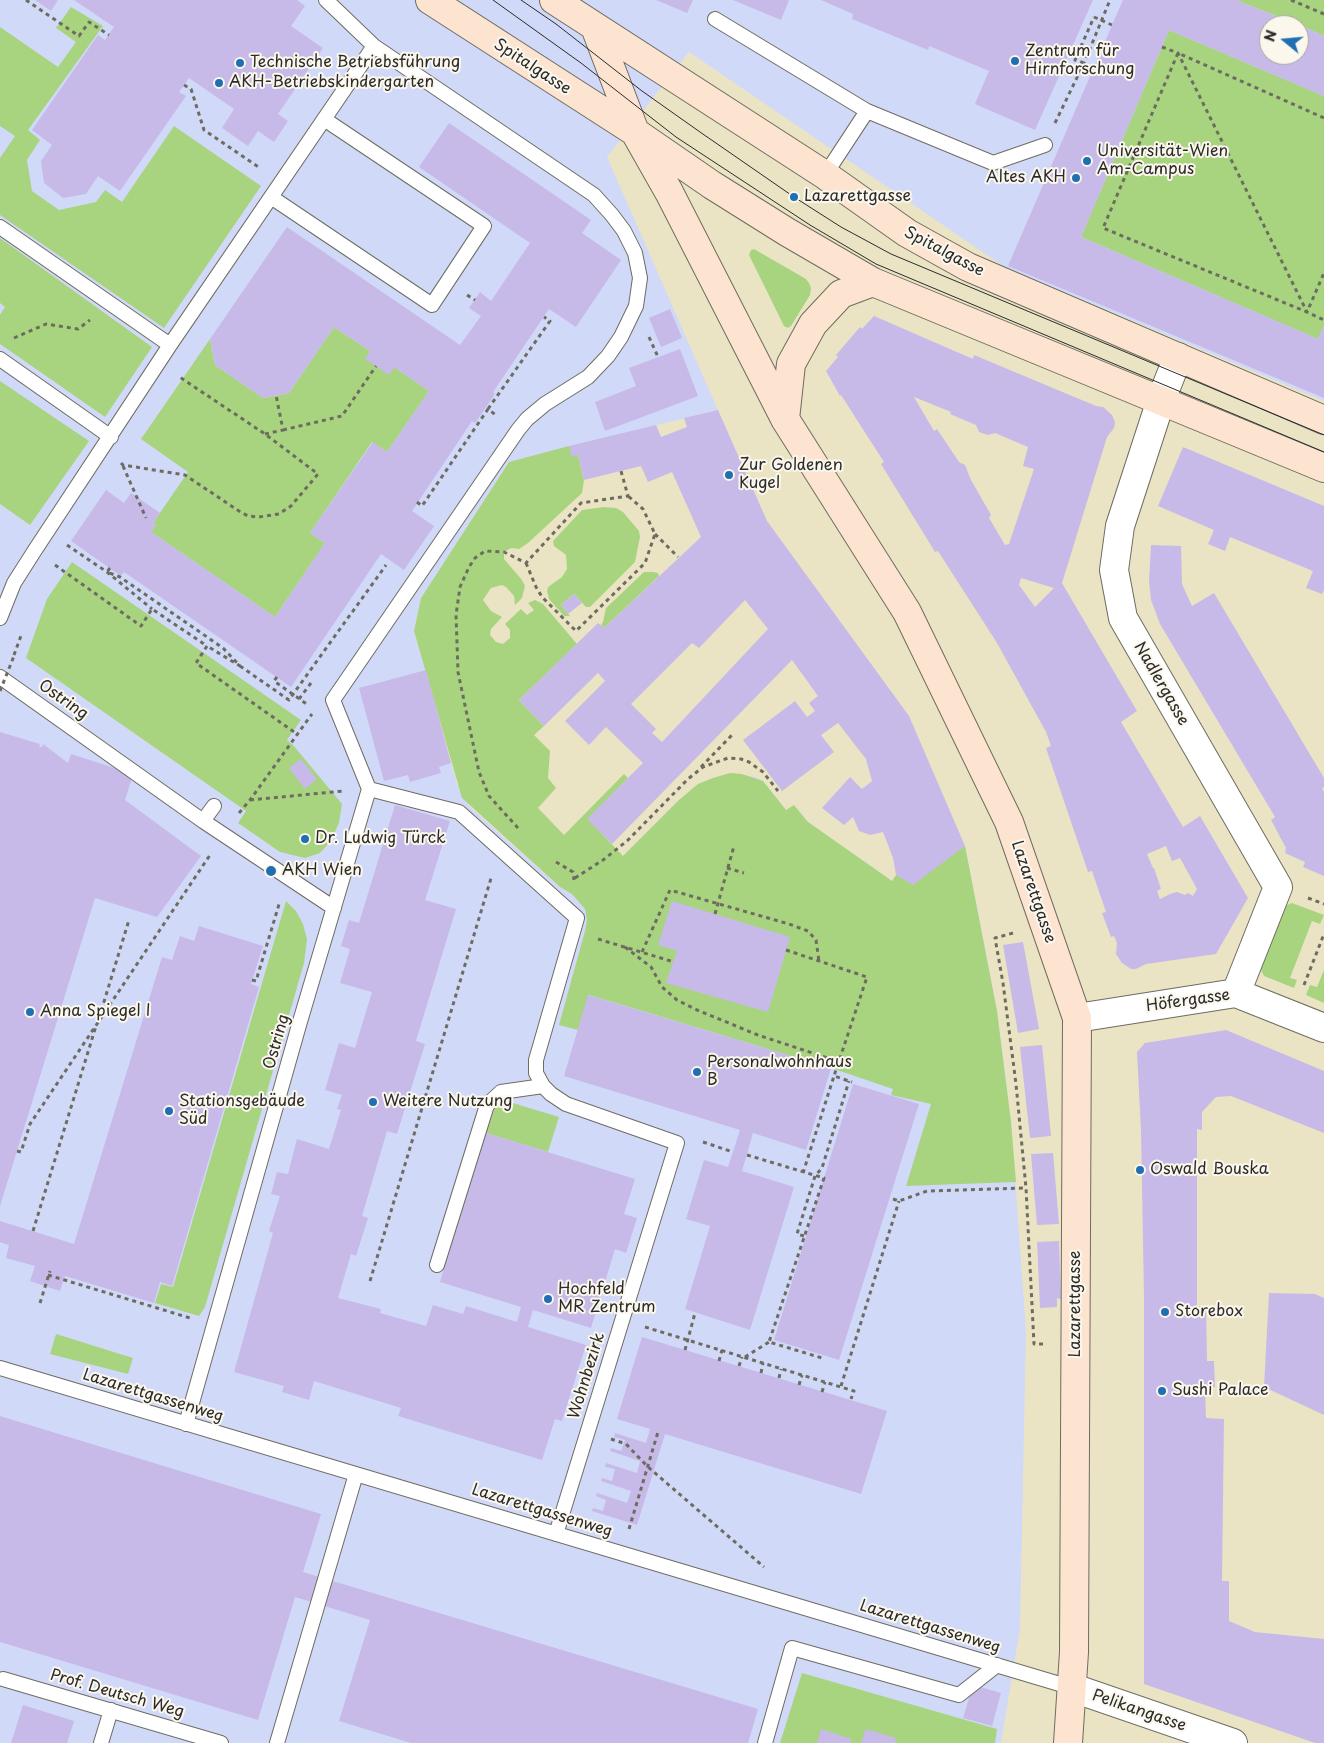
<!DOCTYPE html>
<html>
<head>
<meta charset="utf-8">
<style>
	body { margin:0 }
	#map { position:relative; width:1324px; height:1743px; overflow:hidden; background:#eae4c4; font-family:"Playpen Sans",sans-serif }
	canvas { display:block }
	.north { position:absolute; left:1259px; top:15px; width:50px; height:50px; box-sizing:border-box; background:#fbf7ec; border:1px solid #a8a59f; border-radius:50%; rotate:287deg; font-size:14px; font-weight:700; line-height:20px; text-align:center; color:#2b2b2b }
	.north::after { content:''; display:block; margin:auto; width:18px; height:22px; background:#1f6fb2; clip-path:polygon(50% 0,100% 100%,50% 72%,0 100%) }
</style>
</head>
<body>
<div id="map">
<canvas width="1324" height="1743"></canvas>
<div class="north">N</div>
</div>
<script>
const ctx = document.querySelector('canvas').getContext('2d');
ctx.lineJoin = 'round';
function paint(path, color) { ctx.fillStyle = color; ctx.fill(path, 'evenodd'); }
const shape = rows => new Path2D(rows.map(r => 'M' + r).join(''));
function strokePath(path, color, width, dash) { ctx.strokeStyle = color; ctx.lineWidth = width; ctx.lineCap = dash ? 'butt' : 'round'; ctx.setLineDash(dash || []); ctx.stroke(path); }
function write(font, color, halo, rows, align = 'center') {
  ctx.font = font + ' "Playpen Sans",sans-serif'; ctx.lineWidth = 4; ctx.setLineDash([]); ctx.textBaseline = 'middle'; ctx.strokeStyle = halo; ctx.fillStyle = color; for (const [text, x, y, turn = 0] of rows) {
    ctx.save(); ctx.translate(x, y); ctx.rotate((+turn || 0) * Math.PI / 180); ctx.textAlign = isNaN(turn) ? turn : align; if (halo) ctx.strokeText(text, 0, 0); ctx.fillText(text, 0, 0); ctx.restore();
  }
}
const built = shape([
	[0,0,1324,0,1324,401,1006,268,689,52,607,157,718,410,509,462,421,598,414,631,457,784,470,807,560,887,572,893,623,856,679,800,698,784,713,778,732,773,755,777,763,781,786,810,794,805,808,822,892,881,965,846,997,1011,1011,1122,1026,1331,1020,1629,1001,1743,0,1743],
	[1269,25,1299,25,1299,55,1269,55]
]);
const green = shape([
	[1236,0,1324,0,1324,36,1299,25],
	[71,7,103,26,28,130,40,140,27,160,32,191,59,210,96,202,105,190,122,202,174,126,261,186,164,328,0,215,0,158,15,136,0,126,0,27,58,67,76,42,56,28],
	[1169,30,1324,96,1324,326,1318,339,1081,237],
	[0,238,152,347,105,417,0,344,0,315,5,307,0,303],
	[754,249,806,279,809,283,811,288,810,295,791,326,788,328,784,326,749,255,751,250],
	[334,327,370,351,389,374,394,367,429,391,387,452,372,442,310,533,325,543,275,617,151,532,156,525,153,523,188,472,141,439,210,339,215,365,263,398,289,393],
	[0,381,89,441,30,525,0,504],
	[569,446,578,455,584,480,582,493,528,543,519,549,511,548,504,552,504,559,522,580,525,586,522,598,515,605,514,596,506,587,502,585,491,588,483,600,491,611,502,617,491,629,490,635,496,642,503,644,510,638,510,630,505,624,521,609,527,615,534,610,528,603,535,600,543,604,577,644,519,700,544,726,534,735,550,751,548,778,556,788,538,808,564,835,624,774,628,778,588,819,623,856,679,800,698,784,713,778,730,773,742,774,763,781,786,810,794,805,808,822,892,881,896,875,965,846,997,1011,1011,1122,1016,1182,906,1186,931,1104,891,1095,893,1089,831,1068,589,995,578,1030,559,1025,585,931,587,920,585,909,572,894,560,887,462,798,414,631,421,598,509,462],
	[604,507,616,508,623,512,639,531,640,537,635,562,590,607,586,607,574,594,561,605,570,616,564,616,549,599,547,591,548,587,562,577,567,569,566,555,554,546,553,541,582,510],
	[72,562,301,720,287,740,293,745,342,804,339,823,331,841,320,853,305,858,280,852,238,823,246,811,26,658,47,599],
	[644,572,653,572,658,573,659,576,604,628,601,625,603,622,606,608],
	[286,901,296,911,303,924,307,939,304,963,205,1307,199,1316,155,1303,161,1284,173,1287],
	[1292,903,1324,915,1320,924,1312,921,1290,978,1297,980,1294,988,1264,976,1260,968,1285,906],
	[1324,970,1324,1003,1306,995,1310,985,1317,987],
	[506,1101,559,1117,548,1152,486,1133,495,1108],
	[56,1334,133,1358,128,1374,50,1354],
	[802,1673,997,1729,995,1743,780,1743]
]);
const building = shape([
	[35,0,58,0,51,11],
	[74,0,297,0,305,6,291,26,323,48,278,114,288,121,274,142,258,131,248,146,222,128,234,109,189,78,179,92,186,96,120,191,98,176,86,194,63,198,44,183,41,161,52,145,32,130,98,35,105,40,114,27],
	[656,0,693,0,687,13],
	[733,0,789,0,781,20],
	[821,0,1093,0,1035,130,975,104,989,71,929,46,928,50,852,19,853,14],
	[1123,0,1236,0,1298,25,1269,25,1269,55,1299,55,1299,25,1324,36,1324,96,1169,30,1081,237,1318,339,1324,326,1324,398,1008,266],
	[449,123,591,220,582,233,621,260,576,327,549,309,493,392,495,394,475,423,472,421,412,511,434,526,404,570,381,554,291,687,124,572,121,576,71,541,106,490,124,503,131,493,160,513,153,523,156,525,151,532,275,617,325,543,310,533,373,442,387,452,429,391,394,367,389,375,365,359,370,351,334,327,289,393,263,398,215,365,210,339,287,227,460,345,481,316,469,308,480,292,491,301,530,243,419,167],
	[670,309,682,338,661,347,649,318],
	[874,316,973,359,974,355,1096,406,1103,407,1112,415,1115,422,1114,428,1107,437,1062,583,1137,711,1121,722,1183,827,1200,816,1248,898,1216,954,1146,964,1136,969,1131,969,1122,963,1116,954,1117,943,1114,936,1111,937,1102,913,1106,912,1092,871,1088,872,1046,748,1051,746,1046,732,997,643,938,551,935,552,881,464,884,462,841,395,840,396,826,371,838,357,836,355,860,327,862,329],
	[914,397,951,412,950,414,976,425,979,432,988,435,995,433,1028,447,1023,466,1034,469,1009,544,1005,545,989,518,991,515,971,480,965,465,959,462,937,429,934,431],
	[1021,578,1054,588,1035,607,1019,585],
	[1166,846,1172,861,1180,858,1197,889,1193,896,1188,893,1185,895,1177,892,1170,894,1160,899,1157,891,1161,889,1154,868,1153,868,1147,854],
	[680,349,698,396,605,431,595,402,636,386,629,368],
	[718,410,767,521,909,716,965,846,913,885,896,875,893,858,883,832,870,835,859,831,853,817,844,825,822,808,850,777,862,789,872,781,866,759,838,723,821,735,834,752,782,791,743,740,795,701,807,717,815,711,809,703,818,696,792,660,612,844,587,819,643,763,606,727,589,745,565,721,605,681,598,673,544,726,519,700,598,623,604,628,701,537,672,472,648,482,641,466,584,480,578,455,572,457,569,446,656,425,661,437,687,427,684,418],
	[745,600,768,629,662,742,652,733,656,729,631,704,692,643,699,648],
	[1183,447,1324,506,1324,590,1322,594,1306,588,1313,571,1230,537,1225,551,1208,544,1214,530,1158,506],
	[1151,545,1181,546,1182,584,1192,606,1214,593,1324,778,1324,787,1322,788,1324,792,1324,876,1303,867,1305,862,1285,853,1286,848,1271,820,1275,817,1160,624,1151,600,1149,581],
	[574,594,582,603,568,614,561,605],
	[426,670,451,763,439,767,441,773,410,782,408,775,384,781,359,688],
	[0,732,40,744,39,747,42,747,43,744,68,763,71,754,133,774,125,800,201,856,157,917,95,898,0,1206],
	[301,759,317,779,305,789,289,768],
	[395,805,450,821,425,900,456,909,416,1041,425,1044,397,1134,387,1131,362,1216,368,1218,356,1256,351,1254,338,1298,381,1309,380,1313,426,1326,433,1305,463,1314,466,1306,517,1322,521,1307,440,1282,486,1133,635,1179,624,1214,637,1218,626,1253,615,1249,591,1328,533,1310,528,1327,586,1345,562,1421,555,1419,542,1460,398,1416,401,1408,314,1381,309,1400,282,1392,284,1386,234,1372,273,1233,269,1231,280,1196,271,1194,277,1172,288,1174,297,1139,329,1149,341,1110,337,1109,342,1095,325,1090,339,1043,355,1048,372,992,340,983,350,949,341,946,349,920,359,923],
	[672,901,790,937,768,1012,666,983,677,951,658,945],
	[199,926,263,946,251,984,259,987,172,1286,160,1282,154,1303,65,1276,60,1291,30,1281,35,1266,6,1258,9,1245,0,1242,0,1221,74,1244,162,957,172,960,180,936,194,941],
	[1023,942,1039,1029,1018,1033,1003,945],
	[588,995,831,1068,806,1150,753,1133,742,1171,794,1187,750,1330,685,1309,710,1226,686,1219,704,1160,728,1167,740,1130,564,1076],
	[1226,1030,1324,1071,1324,1133,1231,1096,1216,1097,1202,1112,1202,1130,1197,1129,1197,1306,1206,1307,1207,1361,1214,1361,1215,1387,1205,1387,1206,1418,1224,1419,1222,1581,1229,1581,1229,1621,1255,1632,1324,1639,1324,1743,1315,1743,1144,1684,1144,1297,1141,1131,1137,1052,1145,1043],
	[1042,1045,1051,1136,1030,1138,1020,1047],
	[853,1084,919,1104,839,1360,774,1340],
	[1053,1153,1059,1224,1037,1225,1031,1154],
	[1059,1241,1061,1299,1057,1298,1057,1307,1040,1308,1037,1242],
	[1269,1293,1315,1294,1324,1298,1324,1415,1264,1387],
	[642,1337,887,1411,861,1494,665,1434,637,1525,592,1511,593,1508,603,1511,606,1500,596,1496,597,1493,627,1503,631,1491,601,1481,602,1478,612,1481,615,1469,605,1467,606,1463,637,1473,640,1461,610,1451,611,1448,621,1451,625,1440,614,1437,615,1433,646,1443,650,1429,617,1419],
	[0,1416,321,1514,303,1572,758,1709,748,1743,411,1743,339,1721,370,1620,295,1597,258,1720,0,1642],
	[973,1685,1001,1693,992,1726,963,1718],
	[23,1705,74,1721,67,1743,11,1743],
	[821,1729,852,1739,850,1743,817,1743],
	[866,1729,896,1738,895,1743,861,1743]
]);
const path = shape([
	[26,0,79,36,89,22,109,35],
	[1291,0,1324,14],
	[1162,47,1178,53,1307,312,1324,320],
	[1084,63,1075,60,1094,17],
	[184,85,191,89,204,130,260,168],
	[1324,118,1178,53,1103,228,1307,312,1324,273],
	[1055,123,1084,63,1110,0],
	[467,295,475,300],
	[649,337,658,357],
	[14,338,46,324,78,329,90,320],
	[488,409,550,321,544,317],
	[283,430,342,416,376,366],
	[265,434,283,430,276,395],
	[121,463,123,465,185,475,239,511,248,516,259,517,279,514,291,506,318,474,265,434,178,376],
	[123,466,146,518],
	[417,502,422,506,488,409,497,416],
	[655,534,678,557],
	[67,545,107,572,152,609],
	[526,563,536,587,542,597,576,631,645,563,655,534,643,509,628,496],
	[55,565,141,626,152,609,207,646,196,663,297,734],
	[110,568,107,572,120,577,223,648,240,666,207,646],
	[14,655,22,633],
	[240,666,289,700,386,565],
	[277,677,274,681,308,705],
	[299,699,311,683],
	[701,767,732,735],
	[250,800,343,791],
	[239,813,250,800,312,714],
	[518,828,489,796,479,772,458,672,456,615,460,587,469,567,475,558,485,551,504,552,526,563,581,503,628,496,621,471],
	[556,862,573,872,574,880],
	[727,868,744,873],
	[575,878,603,860,628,840,688,779,703,767,728,758,741,759,749,762,763,772,778,791],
	[1308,898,1324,904],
	[715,914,734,846],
	[1013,933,995,938,1003,983,1016,1084,1026,1188,1034,1344,1043,1344],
	[598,939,674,962],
	[625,947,651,967,662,987,677,1000,697,1010,758,1035,840,1062],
	[786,950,867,977,834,1076],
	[642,952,670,890,789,924,808,931,816,940,819,961],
	[252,980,256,981,280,901],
	[1304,985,1324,934],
	[99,1018,129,920],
	[703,1142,733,1152],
	[17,1151,21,1152,30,1124,210,855],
	[747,1155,824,1178,769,1342,822,1358,823,1355],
	[803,1173,834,1076,852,1082],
	[893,1199,899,1201,927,1191,1026,1188],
	[33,1231,96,1026],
	[804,1236,797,1234,815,1176,822,1168,849,1081],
	[48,1275,190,1318],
	[370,1281,492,875],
	[40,1303,50,1271],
	[645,1327,854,1391,851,1399],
	[685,1350,695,1313],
	[745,1357,769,1342],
	[719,1361,722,1350],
	[739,1366,742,1357],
	[761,1373,763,1363],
	[779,1378,781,1369],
	[799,1385,802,1375],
	[841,1386,899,1201],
	[822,1392,825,1382],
	[611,1439,626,1444,648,1467,764,1567],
	[629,1529,658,1432]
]);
const service = shape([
	[715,19,867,111,993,163,1045,145],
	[825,175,867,111],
	[271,197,432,305,484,226,324,119],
	[0,227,170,345],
	[0,359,111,437],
	[0,618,14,583,35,550,170,345,374,46],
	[0,677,203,821,334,908],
	[369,789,459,812,577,918,536,1060,536,1073,543,1086,551,1094,566,1104,677,1143,556,1534],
	[203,821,214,806],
	[437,1265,487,1105,501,1092,543,1086],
	[0,1368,1073,1688],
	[186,1424,299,1025,369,789,333,700,518,430,527,419,545,404,588,377,608,356,621,337,636,306,640,278,635,253,624,231,612,215,594,195,374,46,326,0],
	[3,1679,221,1743],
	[101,1743,111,1710],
	[277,1743,356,1474],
	[765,1743,792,1648,959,1695,997,1665]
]);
const minor = shape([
	[1178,357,1161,400,1120,526,1114,570,1123,618,1278,887,1236,993],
	[1077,1018,1236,993,1324,1028],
	[1073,1688,1233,1743]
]);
const secondary = shape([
	[430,0,635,132,712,185,787,232,873,282,1324,468],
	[554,0,825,175,907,233,968,267,1324,420],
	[595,27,635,132,669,192,785,419,907,612,1009,822,1077,1018,1074,1652,1068,1743],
	[785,419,791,364,813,324,841,294,873,282]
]);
const tram = shape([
	[493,0,581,63,676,137,810,225,876,264,1324,452],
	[521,0,556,24,642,91,700,132,794,197,841,227,891,254,1324,435]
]);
const pathBridge = shape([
	[1094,17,1112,25],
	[0,691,14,656]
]);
const markers = [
	[1015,61,5,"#1f6fb2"],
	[240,63,5,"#1f6fb2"],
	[219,83,5,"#1f6fb2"],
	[1087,161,5,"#1f6fb2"],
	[1076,178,5,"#1f6fb2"],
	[794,197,5,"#1f6fb2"],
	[729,475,5,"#1f6fb2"],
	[305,839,5,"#1f6fb2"],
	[271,871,6,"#1f6fb2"],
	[30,1012,5,"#1f6fb2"],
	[697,1072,5,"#1f6fb2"],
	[373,1102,5,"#1f6fb2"],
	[169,1111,5,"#1f6fb2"],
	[1140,1170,5,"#1f6fb2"],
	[548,1299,5,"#1f6fb2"],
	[1165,1312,5,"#1f6fb2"],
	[1162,1391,5,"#1f6fb2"]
];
const poiNames = [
	["Zentrum für",1025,52],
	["Hirnforschung",1025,70],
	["Technische Betriebsführung",250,63],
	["AKH-Betriebskindergarten",229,83],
	["Universität-Wien",1097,152],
	["Am-Campus",1097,170],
	["Altes AKH",1066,178,"right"],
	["Lazarettgasse",804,197],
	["Zur Goldenen",739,466],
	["Kugel",739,484],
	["Dr. Ludwig Türck",315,839],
	["AKH Wien",282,871],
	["Anna Spiegel I",40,1012],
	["Personalwohnhaus",707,1063],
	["B",707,1081],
	["Stationsgebäude",179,1102],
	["Süd",179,1120],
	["Weitere Nutzung",383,1102],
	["Oswald Bouska",1150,1170],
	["Hochfeld",558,1290],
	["MR Zentrum",558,1308],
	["Storebox",1175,1312],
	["Sushi Palace",1172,1391]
];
const streetNames = [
	["Spitalgasse",532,67,33],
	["Spitalgasse",944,252,28],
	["Nadlergasse",1161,684,60],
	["Ostring",63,700,35],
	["Lazarettgasse",1033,892,71],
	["Höfergasse",1188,1001,-8],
	["Ostring",277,1042,-74],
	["Lazarettgasse",1076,1304,-90],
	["Wohnbezirk",587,1376,-73],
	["Lazarettgassenweg",153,1396,17],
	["Lazarettgassenweg",542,1511,17],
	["Lazarettgassenweg",930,1627,17],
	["Prof. Deutsch Weg",117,1694,16],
	["Pelikangasse",1139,1711,19]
];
paint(built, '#d1d9f9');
paint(green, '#a8d480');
paint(building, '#c7bae8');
strokePath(service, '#6e6c61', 16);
strokePath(minor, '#6e6c61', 30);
strokePath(secondary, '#6e6c61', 30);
strokePath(path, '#6e6c61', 3, [4, 4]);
strokePath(service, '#fff', 14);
strokePath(minor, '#fff', 28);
strokePath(secondary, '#fde4d1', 28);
strokePath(tram, '#2b2b2b', 1);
strokePath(pathBridge, '#6e6c61', 3, [4, 4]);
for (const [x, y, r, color] of markers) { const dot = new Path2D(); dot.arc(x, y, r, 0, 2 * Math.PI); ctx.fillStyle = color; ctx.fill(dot); strokePath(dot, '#fbf7ec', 2); }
write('16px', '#2b2b2b', '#fbf7ec', poiNames, 'left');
write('16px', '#2b2b2b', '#fbf7ec', streetNames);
</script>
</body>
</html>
